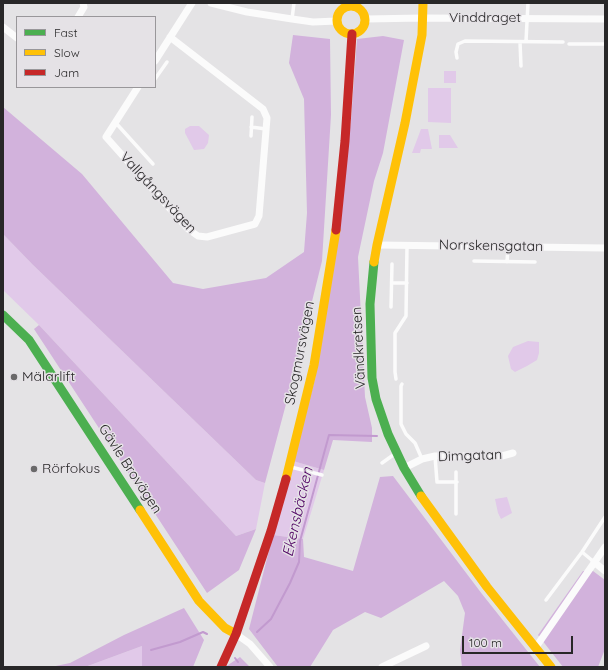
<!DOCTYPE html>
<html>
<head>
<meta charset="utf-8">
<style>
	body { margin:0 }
	#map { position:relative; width:608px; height:670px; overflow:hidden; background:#e4e3e5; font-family:Quicksand,sans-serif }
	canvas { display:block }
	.frame { position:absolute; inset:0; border:4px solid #282728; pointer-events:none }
	.legend { position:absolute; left:16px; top:16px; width:140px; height:72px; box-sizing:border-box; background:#e5e2e6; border:1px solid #99979a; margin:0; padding:5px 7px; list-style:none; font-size:12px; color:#282728 }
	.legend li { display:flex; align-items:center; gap:8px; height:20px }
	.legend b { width:20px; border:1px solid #99979a }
	.scale { position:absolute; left:462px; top:636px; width:111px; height:18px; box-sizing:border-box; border:2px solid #282728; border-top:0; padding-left:5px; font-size:12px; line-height:14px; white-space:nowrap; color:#282728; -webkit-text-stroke:3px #e5e2e6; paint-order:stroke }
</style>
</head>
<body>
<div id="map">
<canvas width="608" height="670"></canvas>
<div class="frame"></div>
<ul class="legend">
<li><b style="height:5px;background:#4caf50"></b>Fast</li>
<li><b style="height:5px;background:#ffc107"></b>Slow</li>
<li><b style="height:5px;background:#c62828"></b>Jam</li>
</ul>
<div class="scale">100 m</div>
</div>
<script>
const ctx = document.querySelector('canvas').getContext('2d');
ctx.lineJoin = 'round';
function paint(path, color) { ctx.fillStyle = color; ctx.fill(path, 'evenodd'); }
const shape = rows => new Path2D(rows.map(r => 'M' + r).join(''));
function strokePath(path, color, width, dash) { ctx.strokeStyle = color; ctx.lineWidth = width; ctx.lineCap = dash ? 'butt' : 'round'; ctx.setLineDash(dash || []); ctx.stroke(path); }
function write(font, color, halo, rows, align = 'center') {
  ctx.font = font + ' Quicksand,sans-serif'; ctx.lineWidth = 3; ctx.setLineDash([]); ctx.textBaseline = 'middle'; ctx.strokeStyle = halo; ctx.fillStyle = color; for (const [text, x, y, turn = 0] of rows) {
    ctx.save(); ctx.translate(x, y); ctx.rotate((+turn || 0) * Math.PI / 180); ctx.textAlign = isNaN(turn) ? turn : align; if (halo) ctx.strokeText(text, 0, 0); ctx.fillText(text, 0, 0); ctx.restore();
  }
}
const green = shape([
	[444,71,456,71,456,83,444,83],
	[428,88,451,88,451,123,428,122],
	[190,126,199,126,209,135,208,143,204,149,194,150,185,133,185,129],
	[421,129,428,129,432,149,421,149,420,153,412,153],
	[439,135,450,135,458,148,439,148],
	[3,234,32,264,256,480,265,483,256,529,236,536,39,325,3,290],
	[528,341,539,342,539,353,537,360,527,366,515,372,511,369,508,356,513,347],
	[293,461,324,470,303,539,273,535],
	[507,497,512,513,501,519,498,513,495,499],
	[142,646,142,667,85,667]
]);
const forest = shape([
	[293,35,330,39,331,115,322,261,294,374,265,483,256,480,32,264,3,234,3,107,82,174,173,283,203,289,266,278,304,252,307,213,304,99,289,63],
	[383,36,404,40,383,153,374,181,358,257,365,397,372,428,372,442,333,440,324,470,293,461,315,379,351,120,357,39],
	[39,325,236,536,256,529,239,570,207,593,34,329],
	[393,476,482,594,540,667,462,667,460,650,465,613,458,596,444,581,381,618,365,612,333,630,310,667,278,667,249,629,273,535,303,539,304,557,353,571,380,477],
	[583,571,593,571,605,580,605,649,598,667,563,667,538,635],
	[184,608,204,640,193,667,142,667,142,646,85,667,51,667,70,663,124,635],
	[240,657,250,667,225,667]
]);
const stream = shape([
	[257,632,271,619,290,583,299,562,300,541,329,435,377,436],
	[151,650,180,642,203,632,207,634],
	[235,658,238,662]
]);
const lane = shape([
	[292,19,294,3],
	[526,41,528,3],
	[520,42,521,66],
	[569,44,605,44],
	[457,58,456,52,458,44,465,41,563,42],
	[155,79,167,62],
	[115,122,153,164],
	[251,127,266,129],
	[251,136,252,117],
	[474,261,535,262],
	[507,262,508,247],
	[392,283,407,283],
	[391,307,392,264],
	[396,379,395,372,395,333,406,316,407,246],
	[402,384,401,386,401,424,406,434,415,443,422,459],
	[435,456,437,482,457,482],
	[382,463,396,453],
	[291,467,322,475],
	[456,472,456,514],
	[582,552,594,562],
	[546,600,582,552,605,517]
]);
const street = shape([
	[211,3,247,12,292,19,313,22,337,21],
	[78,17,84,7,83,3],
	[366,19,423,18,605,19],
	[3,27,17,38],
	[155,61,192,3],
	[138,87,106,137,188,229,198,236,207,237,255,224,259,216,267,118,263,109,170,37],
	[377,245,605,248],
	[404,468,422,459,435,456,502,456,513,453],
	[594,562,605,571],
	[236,634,250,644,270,667],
	[536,647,605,547],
	[382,667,426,646]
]);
const fast = shape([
	[374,262,370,304,372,378,376,399,388,434,404,468,421,496],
	[3,315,29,340,140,510]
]);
const slow = shape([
	'337 20a14 14 0 1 1 28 0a14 14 0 1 1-28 0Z',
	[374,262,377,245,405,123,422,35,423,3],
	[286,479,314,365,336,230],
	[421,496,487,587,551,667],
	[140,510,199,601,225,628,236,634]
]);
const jam = shape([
	[336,230,345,141,352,34],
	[221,667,236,634,271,531,286,479]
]);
const markers = [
	[14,377,4,"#6a696a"],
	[34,469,4,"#6a696a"]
];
const streetNames = [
	["Vinddraget",485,18],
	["Vallgångsvägen",158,193,47],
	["Norrskensgatan",491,246,1],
	["Vändkretsen",359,348,-93],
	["Skogmursvägen",300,353,-79],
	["Dimgatan",470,456,-2],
	["Gävle Brovägen",130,469,57]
];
const poiNames = [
	["Mälarlift",22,377],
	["Rörfokus",42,469]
];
const waterNames = [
	["Ekensbäcken",298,512,-77]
];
paint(green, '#e1c9e9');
paint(forest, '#d2b2dc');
strokePath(stream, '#c29acf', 2);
strokePath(lane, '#fbfbfb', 3.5);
strokePath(street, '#fbfbfb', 7);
strokePath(fast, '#4caf50', 9);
strokePath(slow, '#ffc107', 9);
strokePath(jam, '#c62828', 9);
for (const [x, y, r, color] of markers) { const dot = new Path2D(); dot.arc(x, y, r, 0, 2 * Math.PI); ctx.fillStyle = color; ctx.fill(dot); strokePath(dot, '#e5e2e6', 1.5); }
write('14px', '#282728', '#e5e2e6', streetNames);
write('14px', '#282728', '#e5e2e6', poiNames, 'left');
write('italic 15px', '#4f0063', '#e5e2e6', waterNames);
</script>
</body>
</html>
